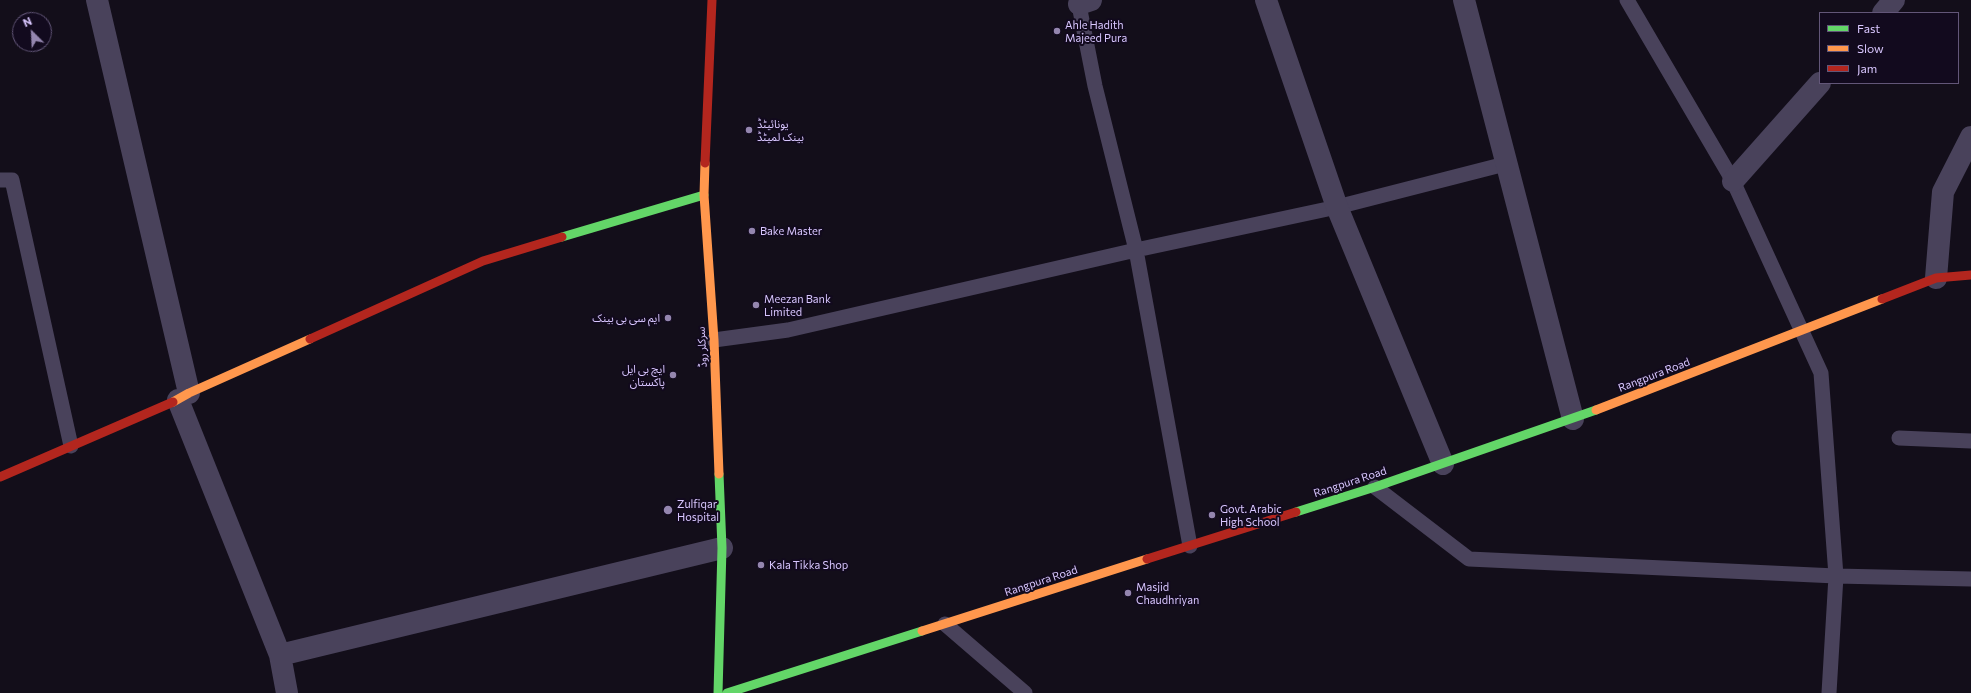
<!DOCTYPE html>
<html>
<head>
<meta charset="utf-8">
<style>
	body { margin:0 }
	#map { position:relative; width:1971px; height:693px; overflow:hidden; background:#130e1a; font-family:Commissioner,sans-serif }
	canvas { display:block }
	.legend { position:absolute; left:1819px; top:12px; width:140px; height:72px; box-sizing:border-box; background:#120a1e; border:1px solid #625678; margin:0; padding:5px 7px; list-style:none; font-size:12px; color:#d9c7ff }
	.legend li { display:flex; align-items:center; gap:8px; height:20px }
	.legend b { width:20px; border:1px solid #625678 }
	.north { position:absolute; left:12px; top:12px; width:40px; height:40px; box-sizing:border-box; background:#120a1e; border:1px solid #625678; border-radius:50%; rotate:336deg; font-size:11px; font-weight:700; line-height:16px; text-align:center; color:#d9c7ff }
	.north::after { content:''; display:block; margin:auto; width:14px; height:18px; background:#9486af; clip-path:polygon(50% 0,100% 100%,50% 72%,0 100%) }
</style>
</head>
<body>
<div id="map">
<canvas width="1971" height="693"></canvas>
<ul class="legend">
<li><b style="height:5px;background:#63d668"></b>Fast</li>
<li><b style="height:5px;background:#ff974d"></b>Slow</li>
<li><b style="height:5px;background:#b3261e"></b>Jam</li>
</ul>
<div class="north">N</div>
</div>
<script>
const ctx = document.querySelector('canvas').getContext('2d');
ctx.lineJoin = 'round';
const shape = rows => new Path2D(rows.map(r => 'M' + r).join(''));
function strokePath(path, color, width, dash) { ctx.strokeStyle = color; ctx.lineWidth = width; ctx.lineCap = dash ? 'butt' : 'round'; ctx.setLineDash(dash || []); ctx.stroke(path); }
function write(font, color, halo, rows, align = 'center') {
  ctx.font = font + ' Commissioner,"Noto Sans Arabic",sans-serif'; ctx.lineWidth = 4; ctx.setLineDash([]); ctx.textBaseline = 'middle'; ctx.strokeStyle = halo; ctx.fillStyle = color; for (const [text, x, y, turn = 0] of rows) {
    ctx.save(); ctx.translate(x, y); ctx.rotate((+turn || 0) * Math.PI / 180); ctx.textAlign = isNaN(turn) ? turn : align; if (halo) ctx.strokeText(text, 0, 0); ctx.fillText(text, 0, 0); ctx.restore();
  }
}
const lane = shape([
	[1078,0,1095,86,1136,250,1190,546],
	[1627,0,1733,181,1821,373,1836,576,1829,693],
	[0,180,12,180,71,446],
	[714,340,788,330,1136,250,1337,207,1505,164],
	[1899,438,1971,441],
	[1375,487,1469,559,1836,576,1971,579],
	[945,624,1025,693]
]);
const street = shape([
	[97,0,189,393],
	[1266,0,1337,207,1443,464],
	[1464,0,1573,419],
	[1079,4,1091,0],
	[1883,13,1894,0],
	[1733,181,1820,83],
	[1936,278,1943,192,1971,137],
	[178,400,280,655,287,693],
	[280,655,722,548]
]);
const fast = shape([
	[562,237,704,195],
	[1296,512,1375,487,1596,410],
	[718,693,722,548,719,474],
	[727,693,922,631]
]);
const slow = shape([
	[705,163,704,195,714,340,719,474],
	[173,402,189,393,310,339],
	[1596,410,1882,299],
	[922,631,1147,559]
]);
const jam = shape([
	[705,163,712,0],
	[1882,299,1936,278,1971,275],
	[310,339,483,261,562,237],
	[0,477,173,402],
	[1147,559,1296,512]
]);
const markers = [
	[1057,31,4,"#9486af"],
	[749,130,4,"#9486af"],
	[752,231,4,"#9486af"],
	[756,305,4,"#9486af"],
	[668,318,4,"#9486af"],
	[673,375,4,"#9486af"],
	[668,510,5,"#9486af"],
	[1212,515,4,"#9486af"],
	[761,565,4,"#9486af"],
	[1128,593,4,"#9486af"]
];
const poiNames = [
	["Ahle Hadith",1065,25],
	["Majeed Pura",1065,38],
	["یونائیٹڈ",757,124],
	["بینک لمیٹڈ",757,137],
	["Bake Master",760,231],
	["Meezan Bank",764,299],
	["Limited",764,312],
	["ایم سی بی بینک",660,318,"right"],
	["ایچ بی ایل",665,369,"right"],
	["پاکستان",665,382,"right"],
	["Zulfiqar",677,504],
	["Hospital",677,517],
	["Govt. Arabic",1220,509],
	["High School",1220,522],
	["Kala Tikka Shop",769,565],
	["Masjid",1136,587],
	["Chaudhriyan",1136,600]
];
const streetNames = [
	["سرکلر روڈ",702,347,-93],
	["Rangpura Road",1654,375,-21],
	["Rangpura Road",1350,482,-18],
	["Rangpura Road",1041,581,-18]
];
strokePath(lane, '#49425b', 15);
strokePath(street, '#49425b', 22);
strokePath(fast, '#63d668', 9);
strokePath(slow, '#ff974d', 9);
strokePath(jam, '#b3261e', 9);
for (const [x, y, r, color] of markers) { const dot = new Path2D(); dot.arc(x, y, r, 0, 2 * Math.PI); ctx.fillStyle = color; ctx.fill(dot); strokePath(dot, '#120a1e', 1.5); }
write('11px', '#d9c7ff', '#120a1e', poiNames, 'left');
write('11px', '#d9c7ff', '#120a1e', streetNames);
</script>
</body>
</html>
